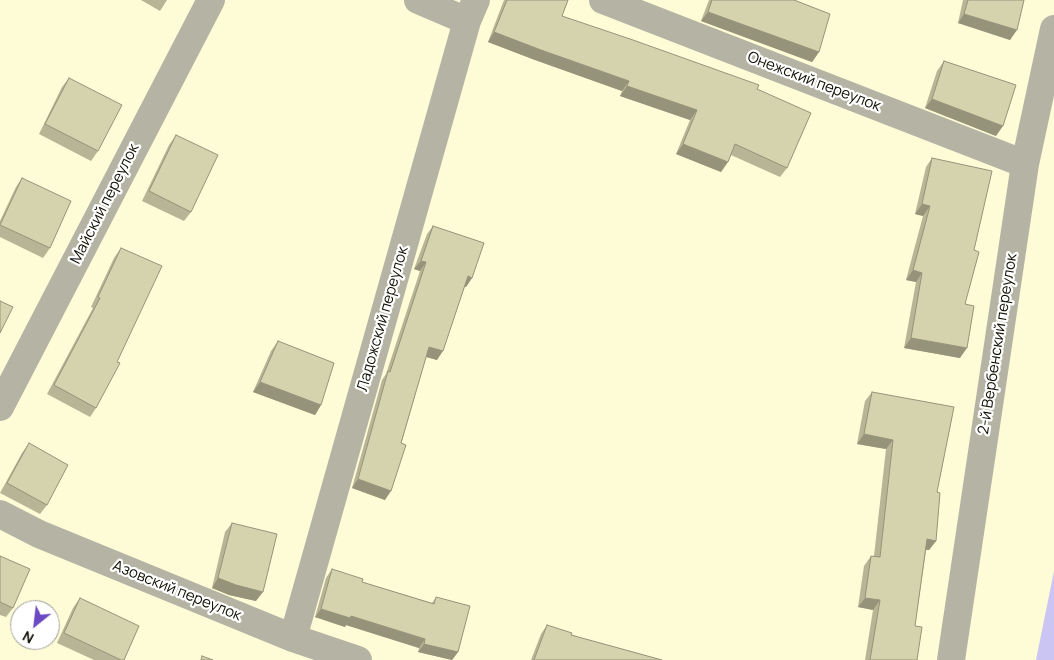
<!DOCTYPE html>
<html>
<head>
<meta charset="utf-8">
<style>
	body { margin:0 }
	#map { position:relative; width:1054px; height:660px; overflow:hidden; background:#fefcd6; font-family:Manrope,sans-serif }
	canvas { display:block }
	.north { position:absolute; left:10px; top:600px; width:50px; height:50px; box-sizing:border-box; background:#fff; border:1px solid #9f9f9a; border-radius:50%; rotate:209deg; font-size:14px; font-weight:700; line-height:20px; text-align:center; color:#100f03 }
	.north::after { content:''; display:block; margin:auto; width:18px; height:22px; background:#6b49c2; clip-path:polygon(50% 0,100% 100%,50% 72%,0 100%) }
</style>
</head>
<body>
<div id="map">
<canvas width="1054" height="660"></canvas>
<div class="north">N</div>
</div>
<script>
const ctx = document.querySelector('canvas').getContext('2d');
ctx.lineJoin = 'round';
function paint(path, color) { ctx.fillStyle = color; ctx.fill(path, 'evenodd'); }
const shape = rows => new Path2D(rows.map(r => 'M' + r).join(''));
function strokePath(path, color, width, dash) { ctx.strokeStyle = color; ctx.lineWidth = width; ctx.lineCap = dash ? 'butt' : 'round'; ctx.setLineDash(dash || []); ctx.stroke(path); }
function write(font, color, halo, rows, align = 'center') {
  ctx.font = font + ' Manrope,sans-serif'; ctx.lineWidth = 4.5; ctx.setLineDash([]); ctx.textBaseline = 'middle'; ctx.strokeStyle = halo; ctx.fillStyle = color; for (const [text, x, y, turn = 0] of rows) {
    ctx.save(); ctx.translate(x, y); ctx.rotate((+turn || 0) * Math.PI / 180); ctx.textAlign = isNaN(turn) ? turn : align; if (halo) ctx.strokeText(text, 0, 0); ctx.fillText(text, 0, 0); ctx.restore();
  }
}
const green = shape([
	[1054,571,1054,660,1036,660]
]);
const minor = shape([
	[418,0,467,21],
	[603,0,1025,164],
	[0,407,211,0],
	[0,514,39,534,293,638,358,660],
	[293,638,467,21,476,0],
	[951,660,1025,164,1054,29]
]);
const wall = shape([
	[141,0,167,0,160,11],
	[504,0,568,0,562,16,757,89,787,168,780,177,731,155,721,172,676,154,690,120,620,96,622,91,535,60,488,42],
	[709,0,794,0,819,52,812,62,701,21],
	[963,0,1024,0,1010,40,958,23],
	[944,61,996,136,925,108,937,71],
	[69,78,98,151,91,161,39,134,62,87],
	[176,135,191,212,184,221,142,201,169,145],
	[932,158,974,250,965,304,960,358,904,348,916,282,906,280,923,216,915,214,926,167],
	[22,178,50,248,43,258,0,237,0,221,16,187],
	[433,226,472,278,466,287,465,286,437,360,426,357,385,500,352,488,382,380,386,374,420,271,414,269,427,234],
	[121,248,117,362,96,408,90,417,47,394,93,308,91,307,114,258],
	[278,341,321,405,315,415,253,392,271,351],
	[872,392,937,492,936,541,929,550,926,550,915,626,917,660,865,660,873,610,858,607,864,566,871,556,874,556,886,449,857,444,865,401],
	[29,443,47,505,40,514,0,493,22,453],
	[232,523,256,601,229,595,212,588,225,532],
	[0,556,13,608,6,617,0,615],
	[332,569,362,582,432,603,436,597,458,652,452,660,418,652,419,648,346,625,345,627,315,617,326,578],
	[80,598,124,660,94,660,57,643,73,608],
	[547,625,571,635,662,660,531,660,541,634]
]);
const shadedWall = shape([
	[708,12,819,52,812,62,701,21],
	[964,14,1017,30,1010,40,958,23],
	[494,32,629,81,622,91,535,60,488,42],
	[627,86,697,110,690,120,620,96],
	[932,99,1003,126,996,136,925,108],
	[683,144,728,162,721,172,676,154],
	[922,204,930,206,923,216,915,214],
	[421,261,426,262,420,271,414,269],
	[913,270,922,273,916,282,906,280],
	[468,276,472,278,466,287,462,285],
	[911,338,967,348,960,358,904,348],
	[429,347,443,351,437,360,423,356],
	[260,382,321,405,315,415,253,392],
	[864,434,893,440,886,449,857,444],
	[358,479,391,491,385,500,352,488],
	[927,539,936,541,929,550,920,549],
	[218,578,263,592,256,601,229,595,212,588],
	[865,598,880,600,873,610,858,607],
	[321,609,351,616,425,639,419,648,346,625,345,627,315,617],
	[424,644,458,652,452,660,418,652]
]);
const building = shape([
	[507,0,568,0,562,16,633,40,759,85,757,89,811,113,787,168,735,144,728,162,683,144,697,110,627,86,629,81,541,50,494,32,507,0],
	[712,0,794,0,830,14,819,52,708,12,712,0],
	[968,0,1024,0,1017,30,964,14,968,0],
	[944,61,1016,85,1003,126,932,99,944,61],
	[69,78,122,105,98,151,45,124,69,78],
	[176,135,218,155,191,212,149,191,176,135],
	[932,158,992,171,974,250,979,252,965,304,974,306,967,348,911,338,922,273,913,270,930,206,922,204,932,158],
	[22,178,71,201,50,248,0,225,22,178],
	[433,226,484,243,472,278,468,276,443,351,429,347,401,443,406,445,391,491,358,479,388,371,390,372,426,262,421,261,433,226],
	[121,248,162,266,117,362,120,363,96,408,54,385,100,298,98,297,121,248],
	[0,301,13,307,0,333,0,301],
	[278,341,334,363,321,405,260,382,278,341],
	[872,392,954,407,937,492,940,493,936,541,927,539,915,626,922,627,917,660,870,660,880,600,865,598,871,556,880,557,893,440,864,434,872,392],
	[29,443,68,465,47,505,7,483,29,443],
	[232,523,277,534,263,592,236,585,218,578,232,523],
	[0,556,30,569,13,608,0,602,0,556],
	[332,569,363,579,362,582,434,604,436,597,470,606,458,652,424,644,425,639,351,616,350,618,321,609,332,569],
	[80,598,139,626,124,660,121,660,64,633,80,598],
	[547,625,572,633,571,635,662,660,534,660,547,625],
	[202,656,213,660,201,660,202,656]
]);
const streetNames = [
	["Онежский переулок",814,82,21],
	["Майский переулок",105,204,-63],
	["Ладожский переулок",383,319,-74],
	["2-й Вербенский переулок",998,344,-81],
	["Азовский переулок",177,591,22]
];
paint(green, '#cbc5f3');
strokePath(minor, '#b5b4a4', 28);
paint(wall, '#b7b596');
paint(shadedWall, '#95947a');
paint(building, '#d5d3ae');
strokePath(building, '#95947a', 1);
write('15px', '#100f03', '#fff', streetNames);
</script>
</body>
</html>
